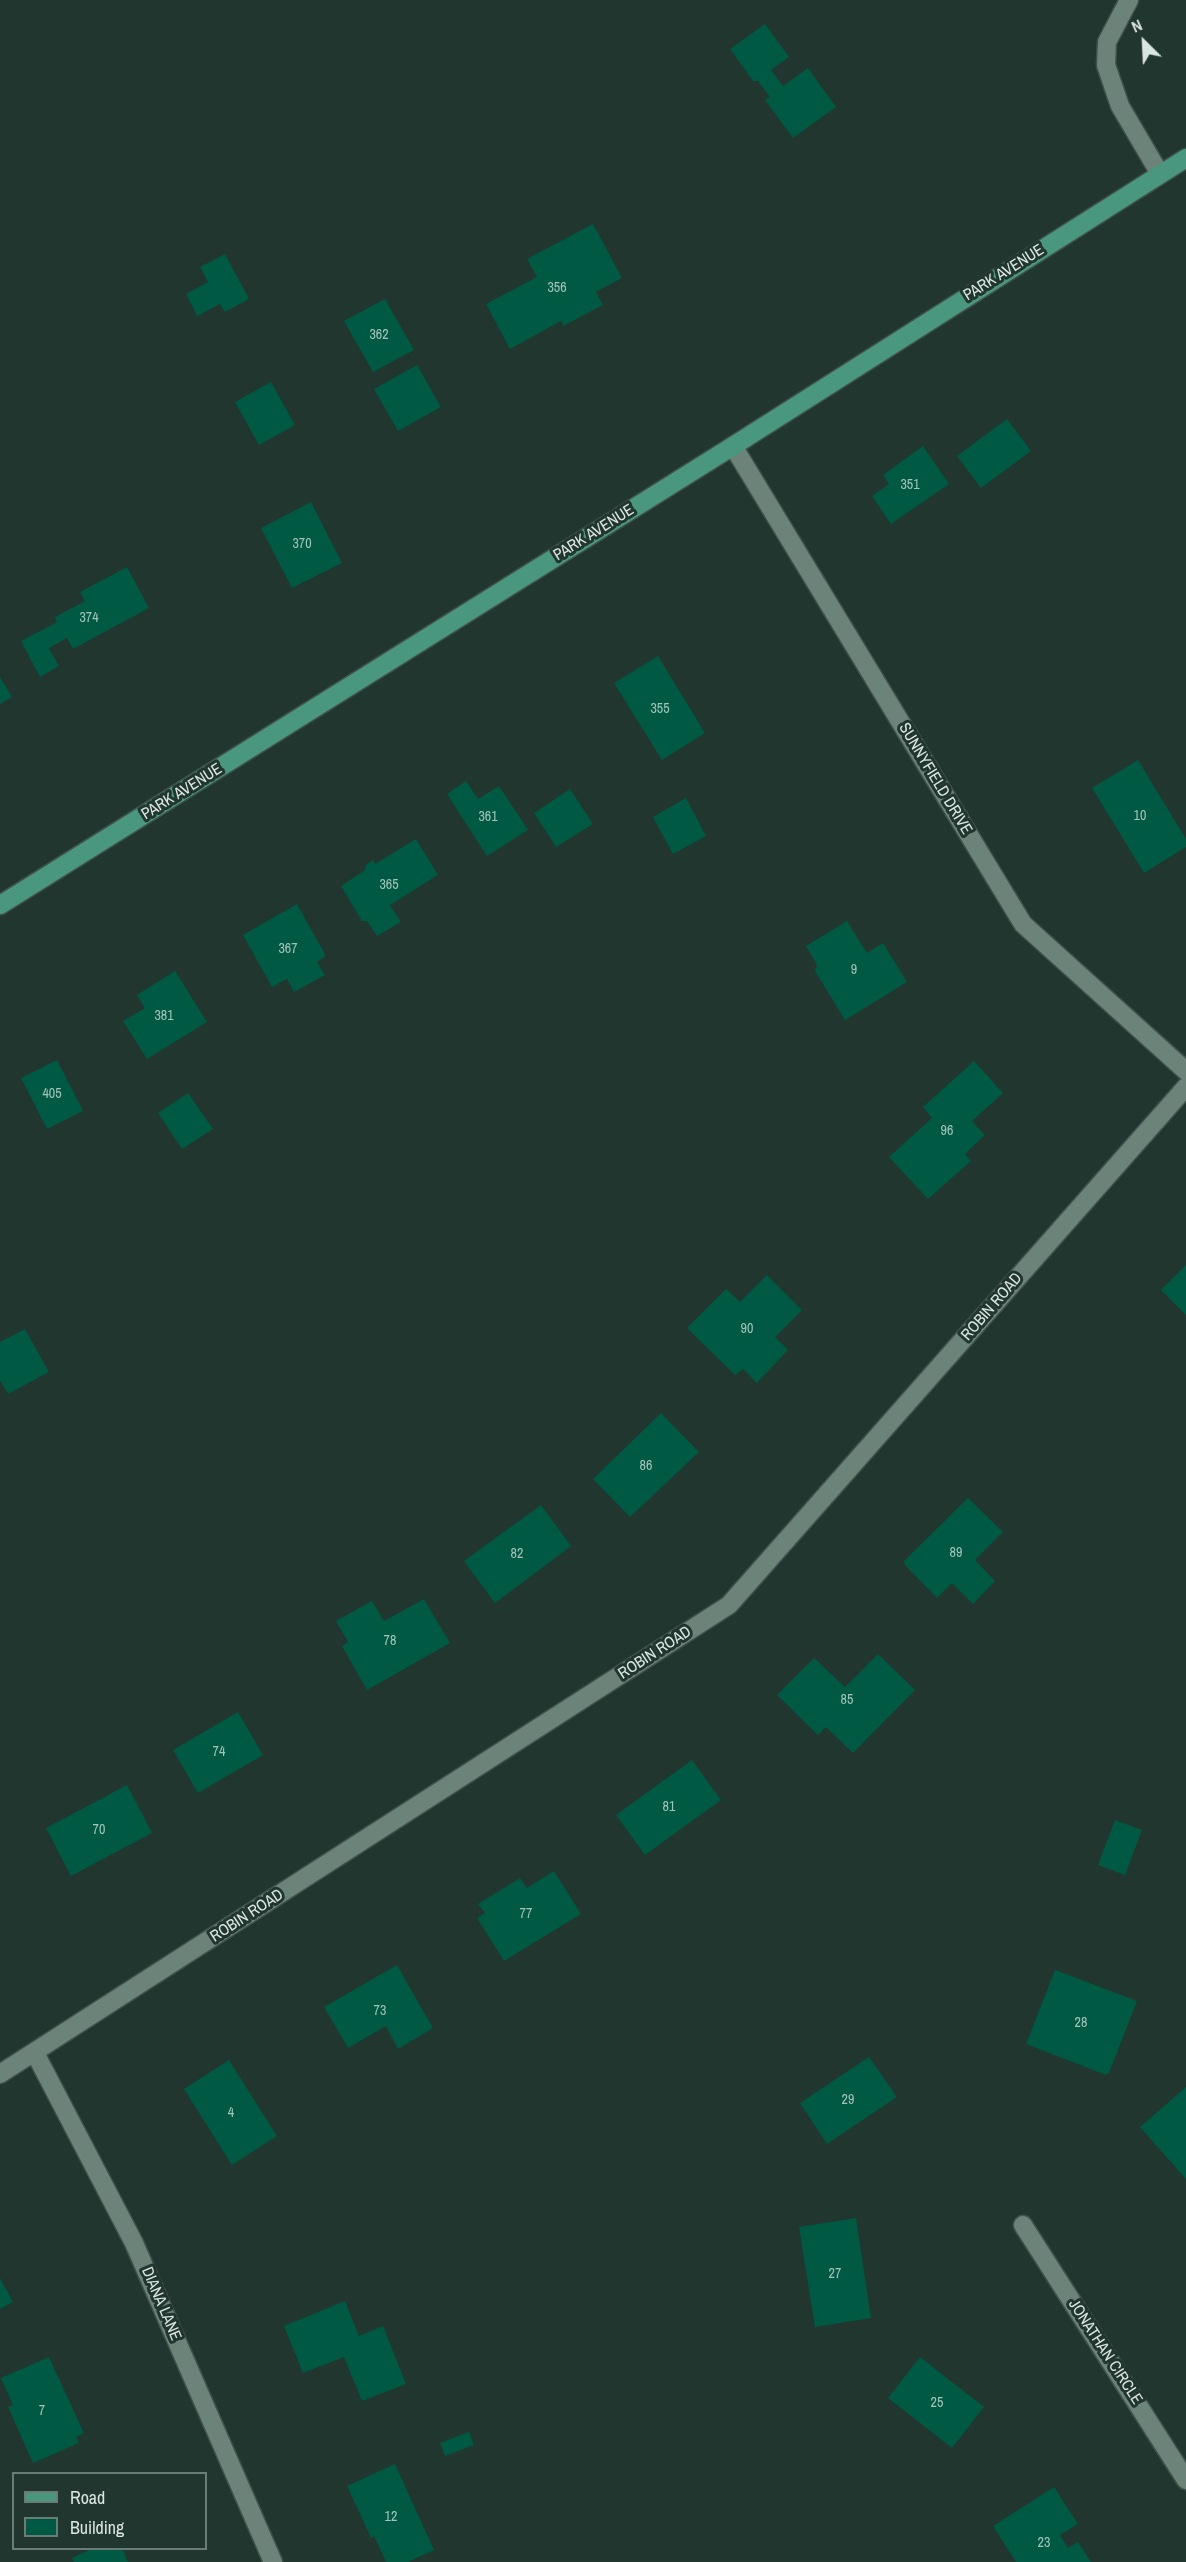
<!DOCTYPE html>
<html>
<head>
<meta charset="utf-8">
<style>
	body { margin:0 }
	#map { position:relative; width:1186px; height:2562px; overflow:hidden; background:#21362e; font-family:"Archivo Narrow",sans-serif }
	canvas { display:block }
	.legend { position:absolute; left:12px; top:2472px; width:195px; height:78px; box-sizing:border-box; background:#21362e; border:2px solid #6b7c76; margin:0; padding:8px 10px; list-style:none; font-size:18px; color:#dae6e1 }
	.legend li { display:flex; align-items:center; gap:12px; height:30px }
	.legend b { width:30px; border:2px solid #6b7c76 }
	.north { position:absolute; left:1114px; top:12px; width:60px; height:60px; -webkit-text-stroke:4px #21362e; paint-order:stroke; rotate:336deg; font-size:16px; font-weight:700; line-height:24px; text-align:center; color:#dae6e1 }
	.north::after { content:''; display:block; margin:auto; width:21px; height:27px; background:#dae6e1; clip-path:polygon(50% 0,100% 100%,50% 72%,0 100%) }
</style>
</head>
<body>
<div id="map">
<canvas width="1186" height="2562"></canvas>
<ul class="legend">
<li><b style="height:8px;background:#4a977f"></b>Road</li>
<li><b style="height:16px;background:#005943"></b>Building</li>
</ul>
<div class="north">N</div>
</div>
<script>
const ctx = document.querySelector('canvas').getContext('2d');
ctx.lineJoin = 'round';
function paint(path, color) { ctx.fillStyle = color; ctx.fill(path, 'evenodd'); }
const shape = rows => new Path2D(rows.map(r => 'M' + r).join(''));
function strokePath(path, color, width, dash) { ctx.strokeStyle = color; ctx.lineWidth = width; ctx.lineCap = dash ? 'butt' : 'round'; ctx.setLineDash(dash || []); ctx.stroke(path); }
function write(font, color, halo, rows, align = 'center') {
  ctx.font = font + ' "Archivo Narrow",sans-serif'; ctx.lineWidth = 6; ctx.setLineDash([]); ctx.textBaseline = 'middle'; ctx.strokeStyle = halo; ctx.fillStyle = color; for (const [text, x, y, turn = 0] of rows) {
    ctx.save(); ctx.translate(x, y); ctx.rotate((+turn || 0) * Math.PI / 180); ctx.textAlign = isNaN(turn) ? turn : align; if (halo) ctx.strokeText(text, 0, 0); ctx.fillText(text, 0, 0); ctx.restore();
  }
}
const building = shape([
	[765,24,789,57,771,70,783,86,808,68,836,107,793,138,765,100,770,97,758,81,753,81,730,49],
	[593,224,622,278,596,292,603,305,563,326,561,321,510,349,486,304,537,277,527,259],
	[225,254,249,299,225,312,220,304,197,316,186,294,208,282,200,267],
	[385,299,414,350,373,372,344,321],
	[417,365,441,407,398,431,374,389],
	[271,382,295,425,259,445,235,402],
	[1007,419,1031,451,981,488,957,456],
	[923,446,949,484,891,524,872,496,889,484,883,475],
	[311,502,342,563,292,588,261,528],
	[127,567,149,608,73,649,67,638,49,648,59,666,40,677,21,641,57,622,55,617,85,601,80,592],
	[658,656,705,733,662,760,614,683],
	[0,677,12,697,0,704],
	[1138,760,1186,839,1186,847,1144,873,1092,788],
	[466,781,478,799,499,786,528,830,487,856,447,794],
	[570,789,593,824,556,847,534,813],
	[686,798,706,836,673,854,653,817],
	[416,839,438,875,390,905,401,922,377,936,367,921,362,921,341,886,365,870,366,865,373,860,375,864],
	[297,904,326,956,317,962,325,975,294,992,287,979,272,987,243,935],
	[847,921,867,953,883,943,907,982,845,1020,815,971,817,965,806,946],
	[175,971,207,1022,147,1059,123,1021,145,1008,137,995],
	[57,1060,83,1111,47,1129,21,1078],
	[974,1061,1003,1093,972,1121,985,1135,965,1154,971,1161,928,1199,889,1157,932,1118,923,1107],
	[188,1093,213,1129,182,1149,158,1113],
	[1186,1265,1186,1315,1161,1290],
	[767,1275,802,1310,775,1337,788,1350,757,1383,743,1369,735,1375,687,1328,726,1289,740,1302],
	[25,1329,49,1372,8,1394,0,1380,0,1342],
	[661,1413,699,1452,630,1517,593,1479],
	[968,1498,1003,1532,975,1560,995,1581,973,1604,952,1583,937,1598,905,1565,904,1561],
	[541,1505,571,1546,495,1603,464,1561],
	[424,1599,450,1643,367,1690,342,1646,348,1642,336,1621,372,1601,384,1621],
	[878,1654,915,1690,853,1753,826,1727,818,1735,777,1695,814,1658,845,1687],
	[238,1712,263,1755,198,1793,173,1750],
	[692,1760,721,1800,645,1855,616,1815],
	[127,1785,152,1833,71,1876,46,1828],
	[1115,1820,1142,1830,1125,1875,1098,1865],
	[554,1871,581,1914,504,1961,477,1918,485,1913,478,1904,520,1878,527,1888],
	[397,1965,433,2028,398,2049,386,2026,348,2048,324,2007],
	[1055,1970,1137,2001,1109,2073,1106,2075,1026,2044],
	[869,2057,897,2097,827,2144,800,2103],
	[229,2060,277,2136,232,2165,184,2089],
	[1186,2087,1186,2179,1140,2127],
	[856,2218,871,2318,815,2327,799,2227],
	[0,2278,13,2302,0,2309],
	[345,2301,359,2336,383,2326,406,2384,362,2401,344,2357,303,2373,284,2326],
	[49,2357,84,2433,76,2437,79,2443,33,2463,8,2407,13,2405,1,2378],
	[920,2357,984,2407,952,2448,888,2398],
	[469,2432,474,2445,445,2456,440,2443],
	[395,2464,434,2550,408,2562,386,2562,374,2536,371,2538,347,2486],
	[1054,2487,1078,2524,1060,2535,1068,2548,1078,2542,1091,2562,1016,2562,993,2526],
	[94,2548,122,2548,128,2562,74,2562,72,2558]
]);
const minor = shape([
	[1129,0,1107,42,1106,65,1120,106,1160,174],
	[733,446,1023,924,1186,1071],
	[35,2053,134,2243,273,2562],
	[0,2074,729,1605,1186,1087],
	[1023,2225,1186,2480]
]);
const major = shape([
	[0,905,733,446,1186,158]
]);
const numberNames = [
	["356",557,288],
	["362",379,335],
	["351",910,485],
	["370",302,544],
	["374",89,618],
	["355",660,709],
	["10",1140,816],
	["361",488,817],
	["365",389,885],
	["367",288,949],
	["9",854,970],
	["381",164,1016],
	["405",52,1094],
	["96",947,1131],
	["90",747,1329],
	["86",646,1466],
	["89",956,1553],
	["82",517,1554],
	["78",390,1641],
	["85",847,1700],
	["74",219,1752],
	["81",669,1807],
	["70",99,1830],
	["77",526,1914],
	["73",380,2011],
	["28",1081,2023],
	["29",848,2100],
	["4",231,2113],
	["27",835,2274],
	["25",937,2403],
	["7",42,2411],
	["12",391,2517],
	["23",1044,2543]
];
const streetNames = [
	["PARK AVENUE",1004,273,-32],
	["PARK AVENUE",594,533,-32],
	["SUNNYFIELD DRIVE",935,779,59],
	["PARK AVENUE",182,792,-32],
	["ROBIN ROAD",992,1307,-49],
	["ROBIN ROAD",655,1653,-33],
	["ROBIN ROAD",247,1916,-33],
	["DIANA LANE",161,2304,67],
	["JONATHAN CIRCLE",1105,2352,57]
];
paint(building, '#005943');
strokePath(minor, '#3f514b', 21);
strokePath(major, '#3f514b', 21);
strokePath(minor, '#6c837a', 18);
strokePath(major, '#4a977f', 18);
write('14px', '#a4c3ba', null, numberNames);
write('16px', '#dae6e1', '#21362e', streetNames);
</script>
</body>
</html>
